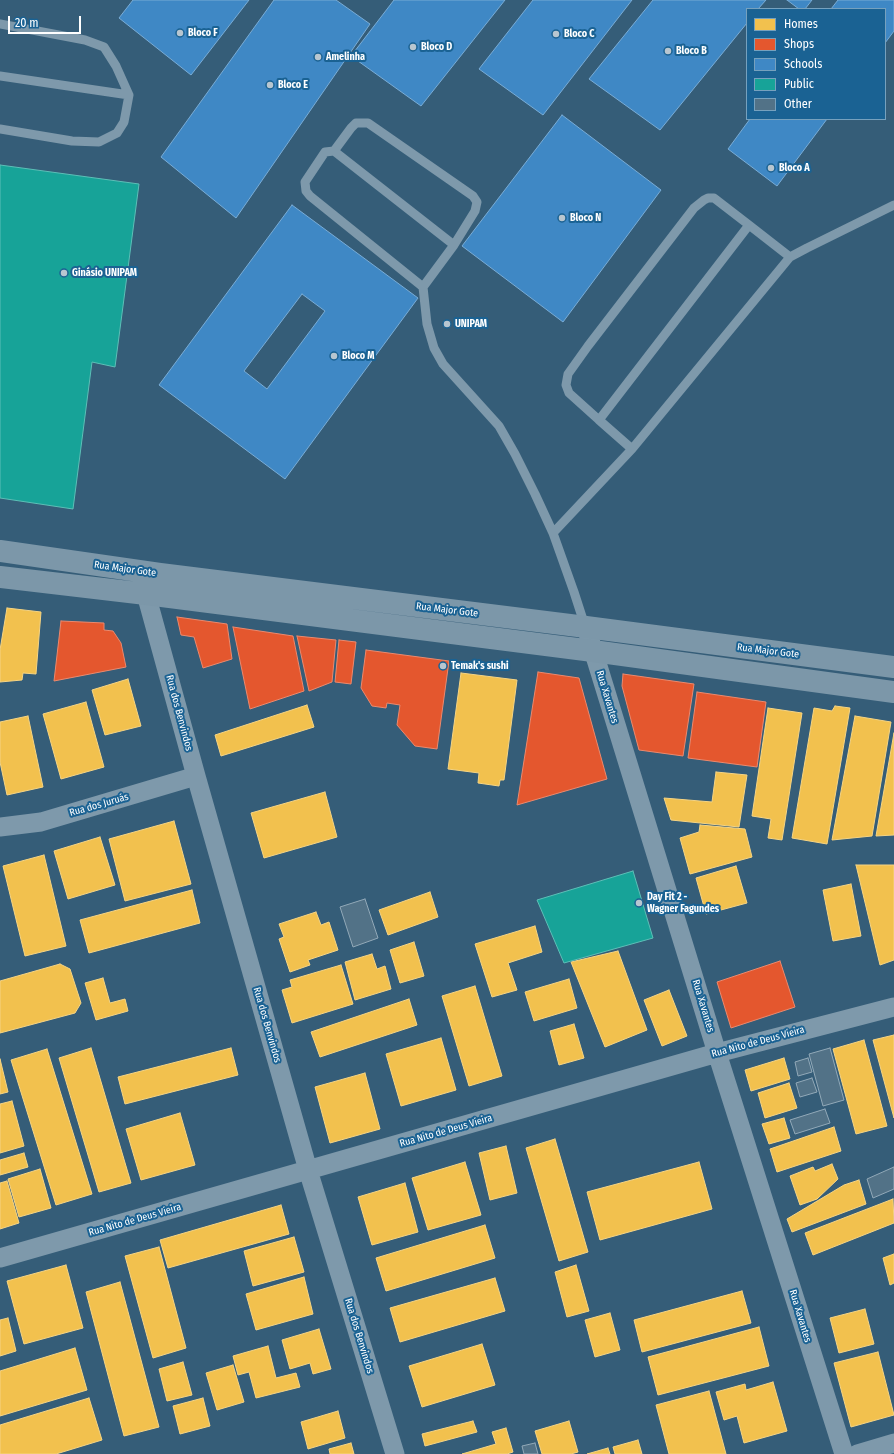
<!DOCTYPE html>
<html>
<head>
<meta charset="utf-8">
<style>
	body { margin:0 }
	#map { position:relative; width:894px; height:1454px; overflow:hidden; background:#355d78; font-family:"Fira Sans Condensed",sans-serif }
	canvas { display:block }
	.legend { position:absolute; left:746px; top:8px; width:140px; height:112px; box-sizing:border-box; background:#1a6293; border:1px solid #76a1be; margin:0; padding:5px 7px; list-style:none; font-size:12px; color:#fff }
	.legend li { display:flex; align-items:center; gap:8px; height:20px }
	.legend b { width:20px; border:1px solid #76a1be }
	.scale { position:absolute; left:8px; top:16px; width:73px; height:18px; box-sizing:border-box; border:2px solid #fff; border-top:0; padding-left:5px; font-size:12px; line-height:14px; white-space:nowrap; color:#fff; -webkit-text-stroke:3px #1a6293; paint-order:stroke }
</style>
</head>
<body>
<div id="map">
<canvas width="894" height="1454"></canvas>
<ul class="legend">
<li><b style="height:11px;background:#f2c14e"></b>Homes</li>
<li><b style="height:11px;background:#e4572e"></b>Shops</li>
<li><b style="height:11px;background:#3f88c5"></b>Schools</li>
<li><b style="height:11px;background:#17a398"></b>Public</li>
<li><b style="height:11px;background:#527287"></b>Other</li>
</ul>
<div class="scale">20 m</div>
</div>
<script>
const ctx = document.querySelector('canvas').getContext('2d');
ctx.lineJoin = 'round';
function paint(path, color) { ctx.fillStyle = color; ctx.fill(path, 'evenodd'); }
const shape = rows => new Path2D(rows.map(r => 'M' + r).join(''));
function strokePath(path, color, width, dash) { ctx.strokeStyle = color; ctx.lineWidth = width; ctx.lineCap = dash ? 'butt' : 'round'; ctx.setLineDash(dash || []); ctx.stroke(path); }
function write(font, color, halo, rows, align = 'center') {
  ctx.font = font + ' "Fira Sans Condensed",sans-serif'; ctx.lineWidth = 4; ctx.setLineDash([]); ctx.textBaseline = 'middle'; ctx.strokeStyle = halo; ctx.fillStyle = color; for (const [text, x, y, turn = 0] of rows) {
    ctx.save(); ctx.translate(x, y); ctx.rotate((+turn || 0) * Math.PI / 180); ctx.textAlign = isNaN(turn) ? turn : align; if (halo) ctx.strokeText(text, 0, 0); ctx.fillText(text, 0, 0); ctx.restore();
  }
}
const homes = shape([
	[7,608,41,612,36,674,23,673,22,680,0,682,0,650,7,608],
	[461,673,517,680,504,780,500,780,499,786,478,783,479,773,448,769,461,673],
	[128,679,141,726,105,735,92,690,128,679],
	[86,702,104,767,61,779,43,714,86,702],
	[307,705,314,727,221,756,215,735,307,705],
	[835,706,850,708,827,844,792,838,814,708,832,711,835,706],
	[768,708,802,713,782,840,768,838,771,819,752,816,768,708],
	[28,716,43,787,7,795,0,762,0,722,28,716],
	[855,716,891,722,872,836,832,840,855,716],
	[894,733,894,835,876,836,894,733],
	[716,772,747,775,739,827,671,820,664,798,712,802,716,772],
	[325,792,337,837,264,858,251,813,325,792],
	[174,821,191,884,125,901,109,839,174,821],
	[700,825,745,829,752,857,690,874,680,838,699,832,700,825],
	[100,837,115,885,68,899,54,851,100,837],
	[44,855,66,946,25,956,3,866,44,855],
	[856,865,894,865,894,960,880,965,856,865],
	[736,866,747,903,706,914,696,878,736,866],
	[851,884,861,936,833,941,823,890,851,884],
	[192,890,200,923,89,953,80,920,192,890],
	[430,892,438,917,388,935,379,910,430,892],
	[316,912,321,925,329,922,338,950,308,960,310,965,290,972,279,939,284,937,279,924,316,912],
	[535,926,542,952,508,963,517,990,492,997,475,944,535,926],
	[414,942,424,976,400,983,390,950,414,942],
	[618,951,647,1030,605,1047,571,962,618,951],
	[372,954,377,969,385,966,391,989,355,1000,345,962,372,954],
	[60,964,70,969,81,1003,75,1013,0,1033,0,981,60,964],
	[341,965,353,1004,292,1023,282,990,292,987,290,980,341,965],
	[103,978,110,1003,125,999,128,1011,96,1020,85,983,103,978],
	[569,979,577,1008,534,1021,525,992,569,979],
	[475,986,502,1076,469,1086,442,996,475,986],
	[669,990,687,1036,662,1046,644,1000,669,990],
	[409,999,417,1025,320,1057,311,1032,409,999],
	[574,1024,584,1058,559,1065,550,1031,574,1024],
	[894,1035,894,1118,873,1040,894,1035],
	[441,1038,456,1090,401,1106,386,1054,441,1038],
	[864,1040,887,1126,856,1134,833,1049,864,1040],
	[91,1048,131,1183,99,1192,59,1058,91,1048],
	[231,1048,238,1075,125,1104,118,1077,231,1048],
	[47,1049,92,1194,56,1205,11,1060,47,1049],
	[784,1058,790,1079,751,1091,745,1070,784,1058],
	[0,1059,8,1092,0,1094,0,1059],
	[365,1073,380,1129,330,1143,315,1087,365,1073],
	[789,1083,797,1108,765,1118,758,1093,789,1083],
	[12,1101,24,1146,0,1153,0,1104,12,1101],
	[180,1113,195,1165,141,1180,126,1129,180,1113],
	[784,1118,790,1138,769,1144,762,1124,784,1118],
	[834,1127,841,1151,777,1172,770,1149,834,1127],
	[555,1139,588,1252,559,1261,526,1148,555,1139],
	[506,1146,517,1193,490,1200,479,1153,506,1146],
	[24,1153,28,1167,0,1175,0,1160,24,1153],
	[465,1162,481,1215,428,1230,412,1178,465,1162],
	[699,1162,712,1209,600,1240,587,1192,699,1162],
	[832,1164,838,1179,817,1199,800,1205,790,1176,813,1167,815,1171,832,1164],
	[40,1169,51,1208,19,1217,8,1179,40,1169],
	[859,1180,866,1204,792,1232,787,1219,844,1185,859,1180],
	[7,1181,19,1223,0,1229,0,1183,7,1181],
	[405,1183,418,1232,372,1245,358,1197,405,1183],
	[893,1199,894,1223,813,1255,805,1233,893,1199],
	[281,1205,289,1234,168,1268,160,1240,281,1205],
	[485,1225,495,1258,386,1291,376,1258,485,1225],
	[294,1237,304,1272,253,1286,244,1251,294,1237],
	[159,1247,186,1348,153,1358,125,1256,159,1247],
	[894,1254,894,1283,890,1285,883,1258,894,1254],
	[66,1265,83,1328,24,1344,7,1281,66,1265],
	[576,1265,589,1311,567,1317,555,1272,576,1265],
	[304,1277,313,1314,256,1330,246,1294,304,1277],
	[495,1278,505,1311,400,1342,390,1308,495,1278],
	[120,1282,159,1427,124,1436,86,1292,120,1282],
	[742,1291,751,1323,642,1352,634,1320,742,1291],
	[865,1309,874,1344,839,1353,830,1318,865,1309],
	[610,1313,620,1350,595,1357,585,1320,610,1313],
	[8,1318,16,1351,0,1356,0,1320,8,1318],
	[759,1327,769,1366,658,1395,648,1357,759,1327],
	[319,1329,331,1369,313,1374,310,1363,290,1369,282,1340,319,1329],
	[482,1344,495,1385,422,1407,409,1366,482,1344],
	[268,1346,276,1378,296,1373,300,1387,256,1398,249,1372,238,1375,233,1356,268,1346],
	[75,1348,87,1390,0,1416,0,1371,75,1348],
	[878,1352,894,1415,851,1427,834,1363,878,1352],
	[183,1362,192,1395,167,1401,159,1369,183,1362],
	[233,1365,244,1402,217,1410,206,1373,233,1365],
	[773,1382,787,1431,744,1443,737,1416,724,1420,716,1392,745,1384,746,1390,773,1382],
	[709,1391,726,1454,669,1454,656,1405,709,1391],
	[89,1398,102,1440,56,1454,0,1454,0,1425,89,1398],
	[203,1398,210,1426,180,1434,173,1406,203,1398],
	[338,1411,345,1438,308,1449,301,1422,338,1411],
	[473,1421,477,1432,425,1446,422,1434,473,1421],
	[569,1421,578,1452,571,1454,542,1454,535,1431,569,1421],
	[506,1428,513,1452,507,1454,462,1454,496,1444,492,1432,506,1428],
	[638,1440,642,1454,615,1454,613,1447,638,1440],
	[351,1443,354,1454,330,1454,329,1449,351,1443],
	[608,1448,610,1454,587,1454,608,1448]
]);
const shops = shape([
	[177,617,227,624,232,659,203,668,194,637,181,635,177,617],
	[61,621,104,623,104,630,113,631,121,643,126,667,54,681,61,621],
	[233,627,293,636,304,691,250,709,233,627],
	[297,636,336,640,332,682,309,691,297,636],
	[339,640,356,642,351,684,335,682,339,640],
	[366,650,449,661,437,749,415,746,397,725,400,705,387,703,386,708,372,706,361,688,366,650],
	[538,672,579,678,607,779,517,805,538,672],
	[623,674,694,684,683,756,639,750,622,686,623,674],
	[697,692,766,702,757,767,688,758,697,692],
	[780,961,795,1007,731,1028,717,982,780,961]
]);
const schools = shape([
	[133,0,249,0,191,75,119,18,133,0],
	[274,0,336,0,370,24,236,218,161,157,274,0],
	[394,0,505,0,421,106,351,56,394,0],
	[533,0,632,0,543,115,479,69,533,0],
	[653,0,766,0,758,9,747,9,747,23,660,130,589,79,653,0],
	[787,0,812,0,805,9,799,9,787,0],
	[838,0,894,0,894,31,885,43,885,9,831,9,838,0],
	[562,115,661,190,563,322,462,246,562,115],
	[750,119,827,119,777,186,728,149,750,119],
	[292,205,418,298,285,479,159,385,292,205],
	[302,294,325,311,267,389,244,371,302,294]
]);
const public = shape([
	[0,165,139,184,115,367,92,362,73,509,0,498,0,165],
	[633,871,653,938,564,963,537,900,633,871]
]);
const building = shape([
	[365,899,378,938,353,947,340,907,365,899],
	[830,1048,844,1100,823,1106,809,1054,830,1048],
	[808,1058,812,1072,798,1076,795,1062,808,1058],
	[812,1078,817,1092,800,1097,796,1083,812,1078],
	[825,1109,830,1123,795,1134,790,1120,825,1109],
	[894,1167,894,1189,873,1198,867,1179,894,1167],
	[535,1443,538,1454,524,1454,522,1446,535,1443]
]);
const lane = shape([
	[0,24,85,40,104,47,116,66,129,95],
	[0,76,129,95,124,122,117,133,99,142,72,141,0,129],
	[334,151,351,128,356,123,368,123,473,196,477,202,475,211,454,245],
	[423,287,310,196,306,191,305,182,325,152,334,151,454,245,423,287,427,324,434,348,443,364,499,426,515,454,535,494,553,533,574,592,585,626],
	[599,420,569,393,566,385,568,374,588,346,694,208,704,200,708,198,714,198,749,225],
	[632,449,599,420,749,225,790,257],
	[553,533,632,449,790,257,807,248,894,205]
]);
const street = shape([
	[146,594,196,776,308,1170,395,1454],
	[586,627,717,1053,844,1454],
	[0,827,41,822,196,776],
	[0,1258,717,1053,894,1007],
	[857,1454,894,1443]
]);
const primary = shape([
	[0,551,160,574,586,627,894,667],
	[0,577,146,594,593,651,894,692]
]);
const markers = [
	[180,33,4,"#b8c6d0"],
	[556,34,4,"#b8c6d0"],
	[413,47,4,"#b8c6d0"],
	[668,51,4,"#b8c6d0"],
	[318,57,4,"#b8c6d0"],
	[270,85,4,"#b8c6d0"],
	[771,168,4,"#b8c6d0"],
	[562,218,4,"#b8c6d0"],
	[64,273,4,"#b8c6d0"],
	[447,324,4,"#b8c6d0"],
	[334,356,4,"#b8c6d0"],
	[443,666,4,"#b8c6d0"],
	[639,903,4,"#b8c6d0"]
];
const poiNames = [
	["Bloco F",188,33],
	["Bloco C",564,34],
	["Bloco D",421,47],
	["Bloco B",676,51],
	["Amelinha",326,57],
	["Bloco E",278,85],
	["Bloco A",779,168],
	["Bloco N",570,218],
	["Ginásio UNIPAM",72,273],
	["UNIPAM",455,324],
	["Bloco M",342,356],
	["Temak's sushi",451,666],
	["Day Fit 2 -",647,897],
	["Wagner Fagundes",647,909]
];
const streetNames = [
	["Rua Major Gote",125,569,8],
	["Rua Major Gote",447,610,7],
	["Rua Major Gote",768,651,7],
	["Rua Xavantes",607,697,73],
	["Rua dos Benvindos",179,713,75],
	["Rua dos Juruás",99,805,-16],
	["Rua Xavantes",703,1006,73],
	["Rua dos Benvindos",267,1025,74],
	["Rua Nito de Deus Vieira",758,1042,-15],
	["Rua Nito de Deus Vieira",446,1131,-16],
	["Rua Nito de Deus Vieira",135,1220,-16],
	["Rua Xavantes",800,1316,73],
	["Rua dos Benvindos",359,1336,73]
];
paint(homes, '#f2c14e');
strokePath(homes, '#f6d483', 1);
paint(shops, '#e4572e');
strokePath(shops, '#ec896d', 1);
paint(schools, '#3f88c5');
strokePath(schools, '#79acd6', 1);
paint(public, '#17a398');
strokePath(public, '#5dbfb7', 1);
paint(building, '#527287');
strokePath(building, '#92a9b8', 1);
strokePath(lane, '#7e99ab', 9);
strokePath(street, '#7e99ab', 19);
strokePath(primary, '#7c97a9', 22);
for (const [x, y, r, color] of markers) { const dot = new Path2D(); dot.arc(x, y, r, 0, 2 * Math.PI); ctx.fillStyle = color; ctx.fill(dot); strokePath(dot, '#1a6293', 1.5); }
write('bold 10px', '#fff', '#1a6293', poiNames, 'left');
write('10px', '#fff', '#1a6293', streetNames);
</script>
</body>
</html>
